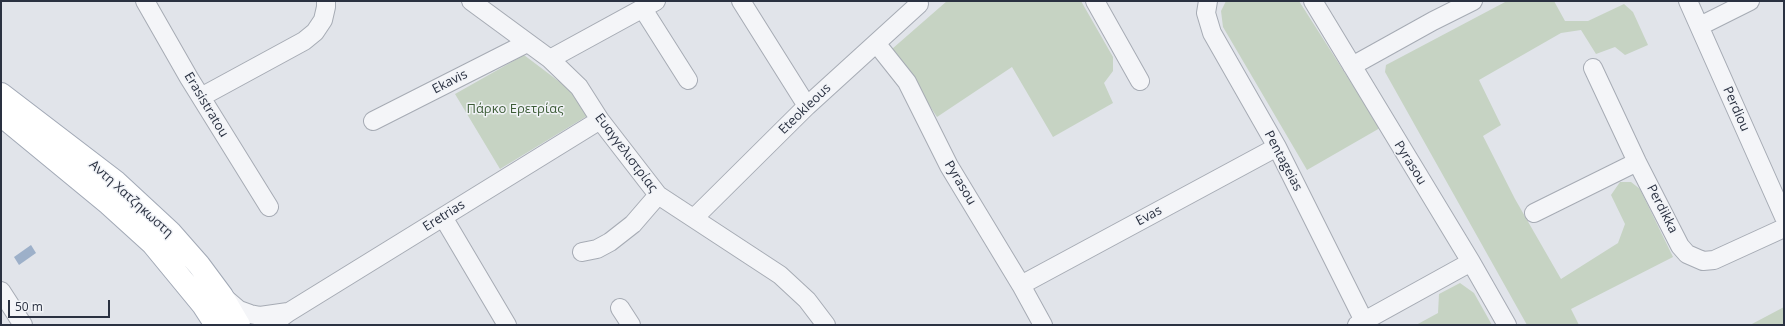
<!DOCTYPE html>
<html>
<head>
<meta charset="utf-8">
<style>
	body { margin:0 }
	#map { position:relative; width:1785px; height:326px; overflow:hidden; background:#e1e4ea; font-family:"Open Sans",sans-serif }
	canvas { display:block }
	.frame { position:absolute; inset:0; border:2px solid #2a3141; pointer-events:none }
	.scale { position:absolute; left:8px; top:300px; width:102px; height:18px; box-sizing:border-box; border:2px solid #2a3141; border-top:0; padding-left:5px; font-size:12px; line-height:14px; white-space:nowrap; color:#2a3141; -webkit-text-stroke:3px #f1f3f7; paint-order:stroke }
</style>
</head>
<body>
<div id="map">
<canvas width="1785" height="326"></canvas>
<div class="frame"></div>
<div class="scale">50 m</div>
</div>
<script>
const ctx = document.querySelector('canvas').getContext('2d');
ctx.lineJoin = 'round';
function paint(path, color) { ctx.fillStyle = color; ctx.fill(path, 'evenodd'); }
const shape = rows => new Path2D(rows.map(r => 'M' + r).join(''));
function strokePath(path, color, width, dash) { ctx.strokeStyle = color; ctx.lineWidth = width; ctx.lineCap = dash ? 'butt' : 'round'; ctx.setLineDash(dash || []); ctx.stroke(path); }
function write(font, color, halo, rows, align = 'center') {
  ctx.font = font + ' "Open Sans",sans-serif'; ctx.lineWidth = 3; ctx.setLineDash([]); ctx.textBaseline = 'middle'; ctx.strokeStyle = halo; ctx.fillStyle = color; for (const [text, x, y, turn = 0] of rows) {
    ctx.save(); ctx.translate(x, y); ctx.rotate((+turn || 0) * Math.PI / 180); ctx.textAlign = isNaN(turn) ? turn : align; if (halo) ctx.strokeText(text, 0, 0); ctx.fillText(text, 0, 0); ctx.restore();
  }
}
const green = shape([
	[947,1,1081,1,1113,57,1113,71,1104,83,1113,103,1053,137,1012,67,937,117,892,49],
	[1226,1,1299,1,1380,128,1307,170,1223,27,1221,11],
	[1507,1,1554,1,1565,21,1588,21,1624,4,1633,12,1648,45,1625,55,1615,47,1596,54,1581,30,1561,33,1479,80,1501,125,1483,136,1515,199,1561,279,1618,243,1625,224,1611,195,1620,182,1631,182,1640,189,1673,257,1571,309,1579,325,1527,325,1385,72,1386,65],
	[524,55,569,89,587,116,500,169,455,94],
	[1460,283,1474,293,1492,325,1416,325,1438,313,1439,294],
	[1784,307,1784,325,1750,325]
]);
const water = shape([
	[31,245,36,253,19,265,14,257]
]);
const minor = shape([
	[145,1,189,78,269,207],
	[471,1,550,59,579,87,600,120,658,195,780,275,807,300,826,325],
	[741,1,807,106],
	[1095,1,1140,81],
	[1208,1,1206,13,1212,33,1277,147,1364,321],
	[1313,1,1471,262,1507,325],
	[1688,1,1784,217],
	[643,9,688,80],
	[1700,26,1750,1],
	[876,43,907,82,949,166,1021,285,1043,325],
	[550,59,656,1],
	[1352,66,1433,21,1473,1],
	[1593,68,1637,162,1680,246,1687,254,1703,261,1714,260,1784,228],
	[201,97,304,41,315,32,323,20,326,7,326,1],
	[373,121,527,43],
	[1534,213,1637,162],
	[443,217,507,325],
	[694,218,807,106,919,4],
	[582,252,597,249,610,242,633,224,658,195],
	[1021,285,1277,147],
	[1,291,23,325],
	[225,298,239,310,250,314,260,316,288,312],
	[620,308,631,325],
	[271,325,289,312,600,120],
	[1357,325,1471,262]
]);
const major = shape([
	[1,94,116,182,170,232,199,265,222,296,239,325],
	[1,115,109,204,152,243,203,305,216,325]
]);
const streetNames = [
	["Ekavis",450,82,-27],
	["Erasistratou",206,105,59],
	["Eteokleous",805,109,-44],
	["Perdiou",1736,109,66],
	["Ευαγγελιστρίας",626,153,53],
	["Pentageias",1283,161,62],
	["Pyrasou",1410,163,58],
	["Pyrasou",960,183,59],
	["Αντη Χατζηκωστη",131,199,42],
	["Perdikka",1662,209,63],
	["Eretrias",444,216,-32],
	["Evas",1149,216,-28]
];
const parkNames = [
	["Πάρκο Ερετρίας",515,109]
];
paint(green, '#c6d3c3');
paint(water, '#9db0c9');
strokePath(minor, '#a6abb4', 20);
strokePath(major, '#a1a8b5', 24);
strokePath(minor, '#f4f5f8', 18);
strokePath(major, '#fff', 22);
write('13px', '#2a3141', '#f1f3f7', streetNames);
write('13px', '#3d5d37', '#f1f3f7', parkNames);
</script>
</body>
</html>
